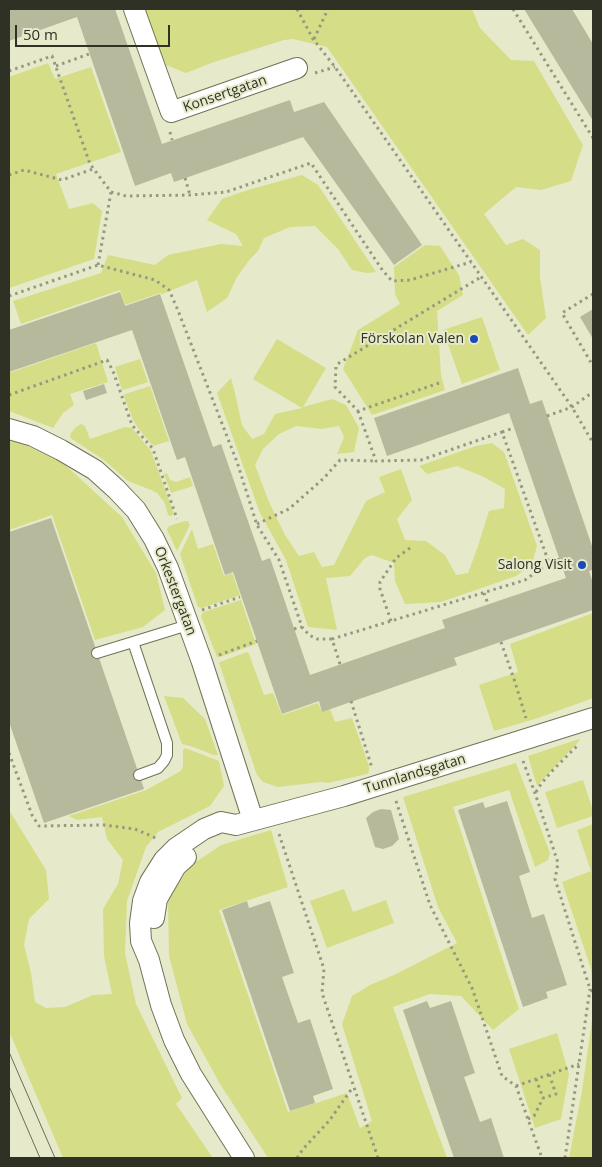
<!DOCTYPE html>
<html>
<head>
<meta charset="utf-8">
<style>
	body { margin:0 }
	#map { position:relative; width:602px; height:1167px; overflow:hidden; background:#e6eaca; font-family:"Open Sans",sans-serif }
	canvas { display:block }
	.frame { position:absolute; inset:0; border:10px solid #303125; pointer-events:none }
	.scale { position:absolute; left:15px; top:25px; width:155px; height:22px; box-sizing:border-box; border:2px solid #303125; border-top:0; padding-left:6px; font-size:15px; line-height:18px; white-space:nowrap; color:#303125; -webkit-text-stroke:4px #e6eaca; paint-order:stroke }
</style>
</head>
<body>
<div id="map">
<canvas width="602" height="1167"></canvas>
<div class="frame"></div>
<div class="scale">50 m</div>
</div>
<script>
const ctx = document.querySelector('canvas').getContext('2d');
ctx.lineJoin = 'round';
function paint(path, color) { ctx.fillStyle = color; ctx.fill(path, 'evenodd'); }
const shape = rows => new Path2D(rows.map(r => 'M' + r).join(''));
function strokePath(path, color, width, dash) { ctx.strokeStyle = color; ctx.lineWidth = width; ctx.lineCap = dash ? 'butt' : 'round'; ctx.setLineDash(dash || []); ctx.stroke(path); }
function write(font, color, halo, rows, align = 'center') {
  ctx.font = font + ' "Open Sans",sans-serif'; ctx.lineWidth = 4; ctx.setLineDash([]); ctx.textBaseline = 'middle'; ctx.strokeStyle = halo; ctx.fillStyle = color; for (const [text, x, y, turn = 0] of rows) {
    ctx.save(); ctx.translate(x, y); ctx.rotate((+turn || 0) * Math.PI / 180); ctx.textAlign = isNaN(turn) ? turn : align; if (halo) ctx.strokeText(text, 0, 0); ctx.fillText(text, 0, 0); ctx.restore();
  }
}
const green = shape([
	[144,9,472,9,480,28,511,60,534,61,583,145,571,181,541,190,516,187,484,214,506,245,523,239,540,250,540,277,546,318,528,335,327,47,293,39,284,40,211,63,186,73,166,65,156,45],
	[48,63,55,79,91,67,121,152,56,174,69,209,93,203,102,211,94,259,9,288,9,77],
	[302,175,318,185,376,272,367,273,352,270,338,249,315,226,290,227,264,238,258,251,250,259,237,277,227,298,207,312,197,280,162,294,160,293,125,305,120,290,21,324,13,301,101,273,108,255,155,265,168,255,221,244,243,246,236,234,207,220,222,199,248,190],
	[425,245,440,246,459,275,463,295,437,311,441,375,445,390,372,415,343,369,358,330,400,304,395,294,394,267],
	[482,317,500,370,462,384,443,330],
	[277,339,326,368,303,407,332,399,346,405,359,428,354,452,337,454,344,437,339,426,322,429,296,426,279,434,263,449,255,465,269,502,285,535,299,556,314,552,322,567,334,565,366,501,385,492,379,477,401,469,412,500,397,519,405,540,426,541,445,555,456,575,468,573,478,546,489,511,504,508,505,489,484,477,457,466,427,474,419,466,476,446,492,443,504,452,537,546,532,564,516,576,441,602,405,604,395,581,394,563,372,555,365,558,350,576,326,578,337,630,308,627,286,560,260,513,217,393,231,378,235,393,242,425,252,439,264,434,275,414,302,408,253,379],
	[96,343,108,382,70,394,74,405,63,413,53,428,9,411,9,373],
	[140,359,148,382,123,390,122,390,115,367],
	[150,386,169,441,153,446,138,428,133,420,124,396,125,394],
	[81,424,85,426,90,439,125,427,132,428,151,451,173,511,173,515,170,516,168,515,166,507,164,502,157,493,151,490,128,481,104,460,72,439,70,437,71,433,76,427],
	[9,437,63,463,122,517,156,573,165,610,143,627,95,640,52,515,9,530],
	[167,473,170,480,176,482,190,477,193,486,171,493,164,474],
	[185,521,188,521,190,525,177,551,167,530,167,529,169,526],
	[192,529,198,549,213,544,224,576,232,573,240,595,202,608,198,607,180,554],
	[241,600,256,644,220,657,217,657,201,616,203,612],
	[593,613,593,698,538,718,494,731,479,685,518,672,510,644],
	[247,652,249,654,264,695,273,693,282,715,318,703,322,712,330,709,335,722,352,718,369,766,369,772,367,774,328,783,321,782,278,787,263,782,257,775,219,663,220,662],
	[164,696,183,698,205,719,218,755,214,755,193,747,182,744],
	[579,739,580,740,537,786,528,756],
	[185,748,219,761,224,786,210,806,158,832,146,847,127,901,125,953,136,1004,182,1098,176,1104,213,1158,63,1158,9,1031,9,810,46,870,49,899,29,919,24,945,31,973,35,1002,46,1008,65,1007,93,995,112,994,104,956,103,909,118,884,123,860,107,839,102,817,77,820,69,816,146,790,181,771,183,766,183,750],
	[516,763,550,853,548,860,535,867,509,790,453,807,519,1009,493,1030,461,996,430,994,393,1007,424,1096,447,1158,268,1158,220,1084,187,1024,169,956,168,899,190,866,221,845,271,830,288,887,219,910,288,1112,347,1093,360,1128,372,1121,342,1024,352,996,370,985,394,975,457,943,438,907,403,797],
	[583,780,593,811,593,816,557,828,545,792],
	[593,824,593,995,591,969,562,882,591,871,577,830],
	[344,889,353,912,386,900,394,923,327,948,310,901],
	[593,1013,593,1158,569,1158,582,1091],
	[557,1033,569,1074,561,1119,535,1128,509,1049]
]);
const building = shape([
	[9,9,115,9,162,144,290,100,294,112,324,102,422,245,394,265,303,137,174,182,171,173,135,186,77,17,9,41],
	[524,9,572,9,593,44,593,121],
	[120,292,125,306,160,294,213,447,221,444,262,561,270,558,310,675,445,628,442,620,566,578,509,413,387,456,374,418,518,368,530,404,542,400,593,549,593,570,589,571,593,583,593,610,454,658,457,665,322,712,319,701,282,714,233,572,225,575,185,457,177,460,132,330,9,372,9,330],
	[593,309,593,339,580,317],
	[104,384,107,393,86,400,83,391],
	[51,518,144,789,44,823,9,722,9,532],
	[507,801,530,872,519,876,532,918,544,914,567,985,546,992,548,998,523,1007,458,810,483,802,485,808],
	[381,809,391,810,399,839,392,846,383,849,375,847,366,818,373,812],
	[247,901,249,908,270,901,294,973,282,977,298,1023,310,1019,333,1089,313,1096,315,1103,290,1111,222,910],
	[427,1001,430,1008,451,1001,475,1073,464,1077,480,1122,491,1118,504,1158,454,1158,403,1010]
]);
const path = shape([
	[297,9,313,39,335,67,377,127,572,407,593,443],
	[513,9,593,138],
	[314,39,328,9],
	[56,66,89,54],
	[9,71,52,56,90,164,111,192,126,196,190,195,226,192,311,163,383,271,392,281,410,280,471,262],
	[315,73,335,67],
	[170,132,172,140],
	[9,175,24,170,62,180,93,169],
	[185,178,190,195],
	[98,265,111,192],
	[593,294,562,313,593,366],
	[9,296,98,265,155,280,169,290,177,308,237,462,257,525,279,560,302,627,309,635,317,639,332,639],
	[439,383,358,411,335,387,336,366,339,363,481,277],
	[9,395,107,360,113,371,132,425,153,449,177,519],
	[358,411,376,461,421,460,502,432,549,563],
	[547,416,572,407,593,392],
	[502,432,514,428],
	[257,524,289,509,324,478,340,460,376,461],
	[484,593,488,604],
	[202,610,240,597],
	[391,621,380,589,380,582,396,558,410,548],
	[294,629,302,627],
	[501,642,515,682,526,718],
	[219,655,257,641],
	[340,664,332,639,525,580,549,563,560,559],
	[351,701,372,768],
	[9,753,32,815,39,826,104,825,135,829,158,839],
	[523,761,535,793,558,863,555,879,590,989,593,992],
	[536,792,541,784,553,770,578,745],
	[396,801,430,905,472,988,502,1076,516,1086,542,1158],
	[279,834,324,969,322,993,378,1158],
	[536,1079,543,1098,556,1094,549,1074],
	[516,1086,579,1064],
	[528,1119,534,1116,543,1098],
	[297,1158,303,1149,329,1121,353,1087],
	[565,1158,590,989]
]);
const lane = shape([
	[97,653,133,642],
	[139,775,158,768,164,761,167,755,167,743,133,642,188,625]
]);
const street = shape([
	[134,9,171,112,297,68],
	[9,429,33,436,61,450,95,470,116,489,136,510,154,539,168,568,202,662,253,820],
	[154,918,157,899,176,866,186,857],
	[244,1158,191,1074,174,1040,161,1005,149,960,141,941,140,923,143,901,150,882,164,860,176,848,204,829,221,822,236,825,344,796,593,718]
]);
const tram = shape([
	[9,1052,55,1158],
	[9,1086,40,1158]
]);
const markers = [
	[474,339,5,"#1a4bb8"],
	[582,565,5,"#1a4bb8"]
];
const streetNames = [
	["Konsertgatan",225,94,-19],
	["Orkestergatan",175,591,69],
	["Tunnlandsgatan",415,774,-17]
];
const poiNames = [
	["Förskolan Valen",464,339],
	["Salong Visit",572,565]
];
paint(green, '#d5dd87');
paint(building, '#b6b99b');
strokePath(lane, '#707356', 12);
strokePath(street, '#707356', 22);
strokePath(path, '#969981', 3, [2.5, 4]);
strokePath(lane, '#fff', 10);
strokePath(street, '#fff', 20);
strokePath(tram, '#6a6b59', 1);
for (const [x, y, r, color] of markers) { const dot = new Path2D(); dot.arc(x, y, r, 0, 2 * Math.PI); ctx.fillStyle = color; ctx.fill(dot); strokePath(dot, '#e6eaca', 2); }
write('14px', '#303125', '#e6eaca', streetNames);
write('14px', '#303125', '#e6eaca', poiNames, 'right');
</script>
</body>
</html>
